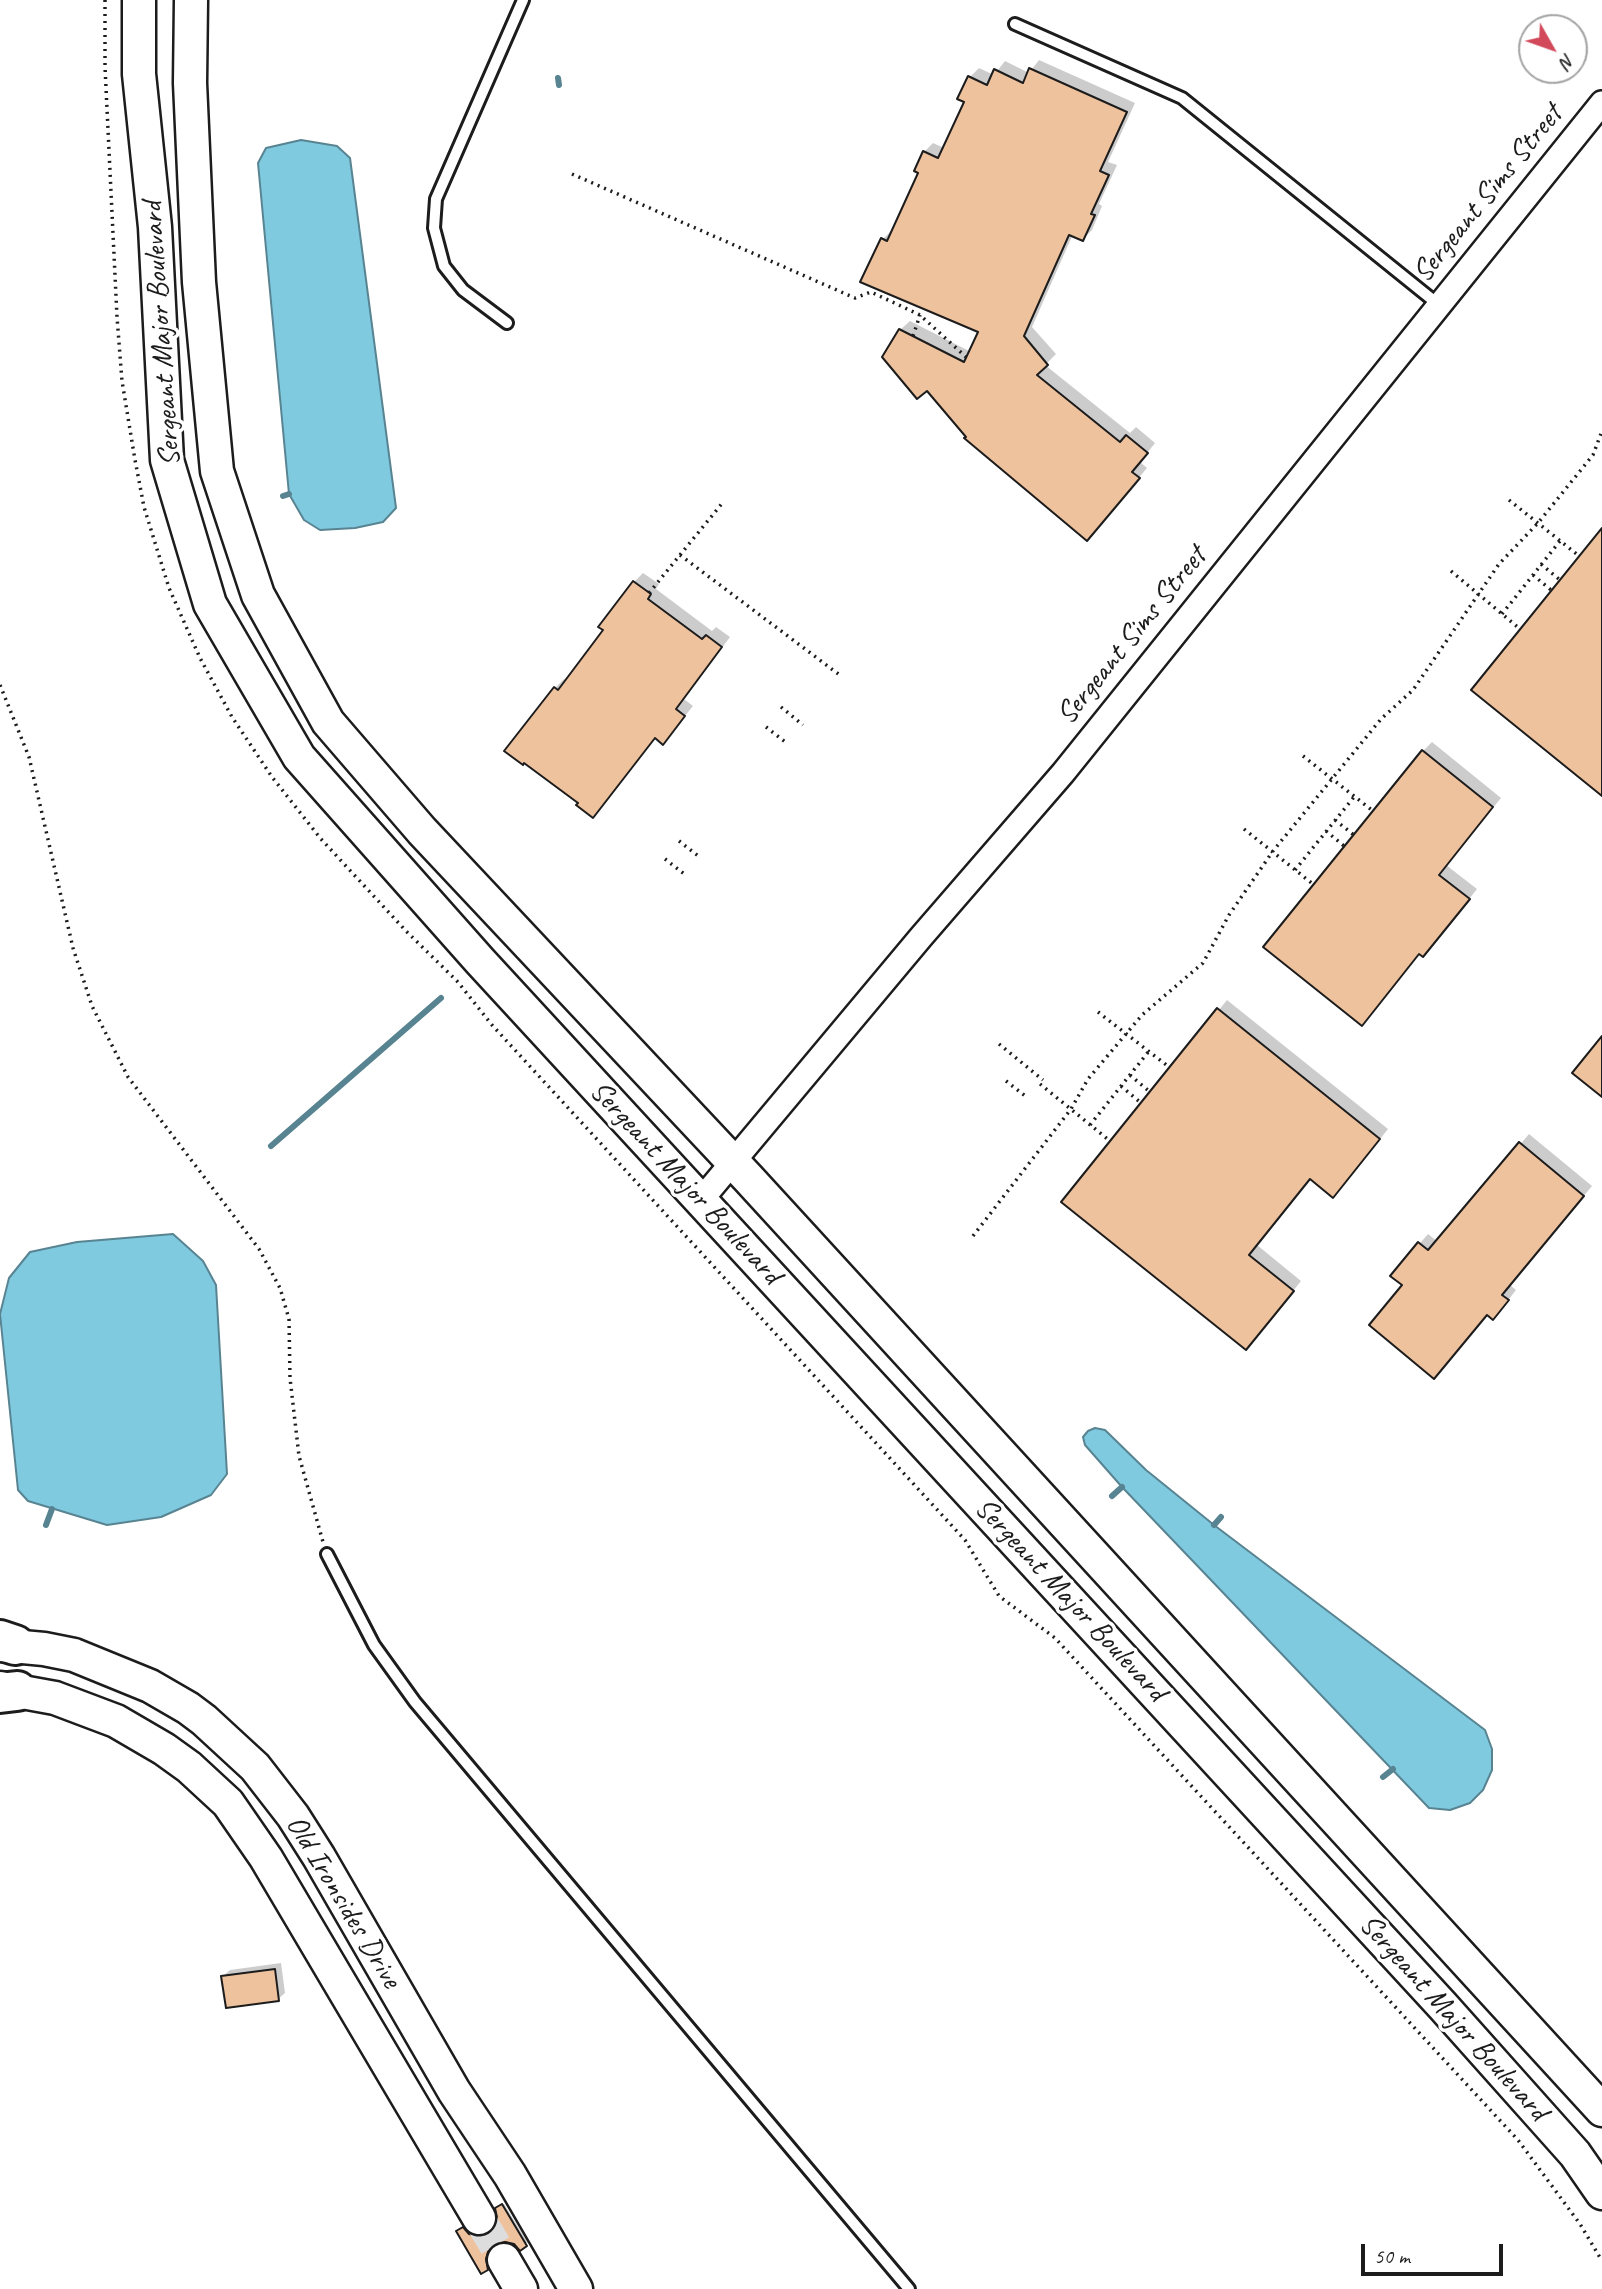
<!DOCTYPE html>
<html>
<head>
<meta charset="utf-8">
<style>
	body { margin:0 }
	#map { position:relative; width:1602px; height:2289px; overflow:hidden; background:#fff; font-family:Caveat,sans-serif }
	canvas { display:block }
	.north { position:absolute; left:1518px; top:14px; width:70px; height:70px; box-sizing:border-box; background:#fff; border:2px solid #a4a4a4; border-radius:50%; rotate:130deg; font-size:19px; font-weight:700; line-height:28px; text-align:center; color:#1c1c1c }
	.north::after { content:''; display:block; margin:auto; width:24px; height:32px; background:#d1495b; clip-path:polygon(50% 0,100% 100%,50% 72%,0 100%) }
	.scale { position:absolute; left:1361px; top:2244px; width:142px; height:32px; box-sizing:border-box; border:4px solid #1c1c1c; border-top:0; padding-left:9px; font-size:21px; line-height:24px; white-space:nowrap; color:#1c1c1c; -webkit-text-stroke:5px #fff; paint-order:stroke }
</style>
</head>
<body>
<div id="map">
<canvas width="1602" height="2289"></canvas>
<div class="north">N</div>
<div class="scale">50 m</div>
</div>
<script>
const ctx = document.querySelector('canvas').getContext('2d');
ctx.lineJoin = 'round';
function paint(path, color) { ctx.fillStyle = color; ctx.fill(path, 'evenodd'); }
const shape = rows => new Path2D(rows.map(r => 'M' + r).join(''));
function strokePath(path, color, width, dash) { ctx.strokeStyle = color; ctx.lineWidth = width; ctx.lineCap = dash ? 'butt' : 'round'; ctx.setLineDash(dash || []); ctx.stroke(path); }
function write(font, color, halo, rows, align = 'center') {
  ctx.font = font + ' Caveat,sans-serif'; ctx.lineWidth = 7; ctx.setLineDash([]); ctx.textBaseline = 'middle'; ctx.strokeStyle = halo; ctx.fillStyle = color; for (const [text, x, y, turn = 0] of rows) {
    ctx.save(); ctx.translate(x, y); ctx.rotate((+turn || 0) * Math.PI / 180); ctx.textAlign = isNaN(turn) ? turn : align; if (halo) ctx.strokeText(text, 0, 0); ctx.fillText(text, 0, 0); ctx.restore();
  }
}
const water = shape([
	[301,140,337,146,350,158,396,508,383,522,355,528,320,530,304,520,289,494,258,163,266,148,301,140],
	[173,1234,203,1261,216,1285,227,1474,211,1495,161,1517,107,1525,28,1501,18,1490,0,1314,9,1278,30,1252,77,1242,173,1234],
	[1095,1428,1105,1430,1146,1470,1214,1525,1485,1730,1492,1749,1492,1770,1483,1790,1470,1803,1450,1810,1429,1808,1122,1487,1085,1445,1083,1437,1088,1431,1095,1428]
]);
const shadow = shape([
	[1039,60,1135,103,1108,162,1117,165,1099,204,1102,206,1092,230,1083,239,1073,234,1032,327,1056,354,1045,365,1130,433,1136,427,1155,443,1140,462,1147,468,1096,529,968,437,900,330,910,321,971,352,980,331,883,239,892,230,894,231,920,172,924,152,933,143,944,148,966,101,960,98,970,77,979,68,994,75,1005,61,1029,73],
	[643,573,659,584,656,589,712,631,716,627,730,637,684,699,693,706,671,733,656,737,593,816,555,688,564,679,567,681,606,630,634,582],
	[1432,742,1501,798,1446,865,1477,889,1432,946,1420,953,1370,1015,1423,751],
	[1227,1000,1388,1129,1342,1187,1311,1178,1257,1245,1301,1281,1255,1339,1064,1202],
	[1529,1134,1592,1186,1510,1285,1516,1290,1502,1308,1488,1314,1404,1285,1392,1276,1428,1234,1438,1242],
	[281,1963,285,1993,278,1999,223,1976,230,1970],
	[504,2204,528,2243,505,2240,494,2243,489,2248,486,2257,489,2266,487,2268,460,2230,465,2227,471,2233,481,2236,492,2232,497,2227,498,2207]
]);
const stream = shape([
	[558,78,559,85],
	[283,496,289,494],
	[271,1146,441,998],
	[1112,1496,1122,1487],
	[46,1525,52,1509],
	[1214,1525,1221,1517],
	[1383,1777,1393,1769]
]);
const building = shape([
	[1029,68,1127,112,1100,171,1109,175,1091,214,1095,215,1083,241,1069,235,1024,336,1048,365,1037,375,1120,442,1126,435,1148,453,1132,472,1140,478,1087,541,964,438,966,437,927,391,917,399,882,357,899,329,964,362,978,332,860,282,881,238,887,241,918,173,914,171,923,151,938,158,964,102,957,99,968,76,987,85,994,69,1023,83,1029,68],
	[1602,528,1602,796,1471,690,1602,528],
	[633,581,651,594,648,599,702,639,706,635,722,647,676,709,685,716,663,745,655,738,593,818,576,805,578,803,524,763,523,765,504,751,554,687,558,690,603,630,598,627,633,581],
	[1422,750,1493,807,1439,875,1470,899,1423,957,1419,954,1362,1026,1263,947,1422,750],
	[1217,1008,1380,1139,1333,1198,1310,1179,1249,1255,1294,1291,1246,1350,1061,1202,1217,1008],
	[1602,1036,1602,1097,1572,1073,1602,1036],
	[1519,1142,1584,1196,1502,1295,1509,1300,1493,1320,1487,1315,1434,1379,1369,1325,1402,1285,1390,1276,1418,1242,1428,1250,1519,1142],
	[275,1969,279,2001,226,2008,221,1976,275,1969],
	[502,2204,527,2246,520,2251,514,2244,505,2242,494,2245,488,2252,486,2259,488,2270,481,2274,456,2231,463,2227,469,2234,479,2236,489,2233,495,2226,497,2218,495,2208,502,2204]
]);
const secondaryTunnel = shape([
	[479,2218,504,2260]
]);
const path = shape([
	[105,0,105,67,117,317,122,381,135,460,144,507,169,588,200,658,232,717,272,777,321,839,406,931,457,981,492,1025,965,1540,999,1596,1055,1638,1518,2140,1580,2224,1602,2261],
	[572,174,855,298,871,292,920,315,966,357],
	[913,336,920,315],
	[1509,500,1579,556],
	[680,555,841,676],
	[1541,564,1560,580],
	[1451,571,1520,629],
	[1533,575,1551,590],
	[649,593,724,501],
	[1502,614,1560,541],
	[0,685,29,757,73,948,92,1006,128,1077,259,1249,280,1288,289,1319,290,1378,299,1456,323,1542],
	[781,707,803,725],
	[766,727,788,744],
	[1303,756,1373,811],
	[1335,820,1354,835],
	[1244,829,1314,885],
	[1326,831,1344,846],
	[679,841,701,858],
	[665,859,687,876],
	[1295,870,1354,797],
	[1098,1012,1169,1067],
	[999,1044,1043,1080],
	[1130,1075,1150,1092],
	[1006,1081,1028,1098],
	[1040,1084,1110,1141],
	[1121,1086,1141,1103],
	[1090,1125,1149,1051],
	[973,1236,1071,1109,1088,1079,1142,1015,1203,963,1229,915,1273,851,1381,719,1413,690,1499,564,1538,523,1593,455,1602,431]
]);
const lane = shape([
	[1015,24,1182,98,1439,305],
	[507,323,463,290,444,266,434,228,436,199,523,0],
	[327,1554,374,1645,415,1702,909,2289]
]);
const street = shape([
	[701,1200,921,937,1063,773,1602,103]
]);
const secondary = shape([
	[139,0,139,74,155,227,167,460,210,604,299,757,480,961,1442,2005,1575,2154,1602,2193],
	[191,0,190,83,199,282,217,471,258,595,328,722,422,831,748,1178,1602,2110],
	[0,1645,44,1649,74,1655,150,1686,188,1708,204,1720,255,1767,293,1816,319,1857,454,2091,510,2175,576,2289],
	[0,1688,55,1698,116,1721,164,1749,189,1767,228,1803,266,1858,479,2218],
	[504,2260,521,2289]
]);
const highway = shape([
	[0,1640,15,1645],
	[0,1693,17,1691]
]);
const streetNames = [
	["Sergeant Sims Street",1488,194,-51],
	["Sergeant Major Boulevard",162,334,-94],
	["Sergeant Sims Street",1132,636,-51],
	["Sergeant Major Boulevard",685,1183,47],
	["Sergeant Major Boulevard",1070,1600,47],
	["Old Ironsides Drive",343,1902,59],
	["Sergeant Major Boulevard",1453,2018,48]
];
paint(water, '#80cae0');
strokePath(water, '#588492', 2);
paint(shadow, '#0003');
strokePath(stream, '#588492', 6);
paint(building, '#efc29e');
strokePath(building, '#1c1c1c', 2);
strokePath(secondaryTunnel, '#ddd', 32, [32, 16]);
strokePath(lane, '#1c1c1c', 16);
strokePath(street, '#1c1c1c', 28);
strokePath(secondary, '#1c1c1c', 37);
strokePath(highway, '#1c1c1c', 44);
strokePath(path, '#1c1c1c', 3.5, [2, 5]);
strokePath(lane, '#fff', 10);
strokePath(street, '#fff', 23);
strokePath(secondary, '#fff', 32);
strokePath(highway, '#fff', 38);
write('30px', '#1c1c1c', '#fff', streetNames);
</script>
</body>
</html>
